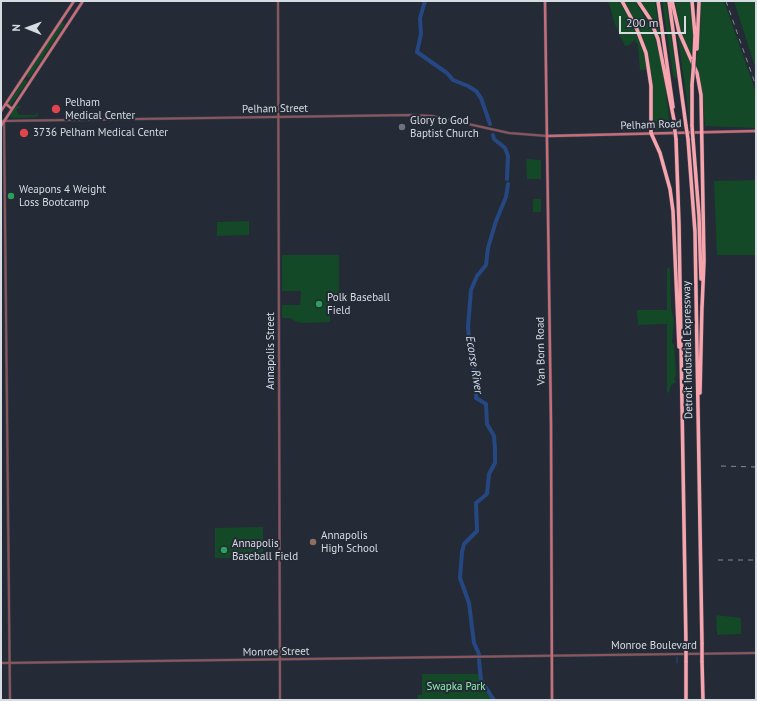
<!DOCTYPE html>
<html>
<head>
<meta charset="utf-8">
<style>
	body { margin:0 }
	#map { position:relative; width:757px; height:701px; overflow:hidden; background:#242a36; font-family:"PT Sans",sans-serif }
	canvas { display:block }
	.frame { position:absolute; inset:0; border:2px solid #d7dce3; pointer-events:none }
	.north { position:absolute; left:8px; top:8px; width:40px; height:40px; -webkit-text-stroke:3px #242a36; paint-order:stroke; rotate:271deg; font-size:11px; font-weight:700; line-height:16px; text-align:center; color:#d7dce3 }
	.north::after { content:''; display:block; margin:auto; width:14px; height:18px; background:#d7dce3; clip-path:polygon(50% 0,100% 100%,50% 72%,0 100%) }
	.scale { position:absolute; left:619px; top:16px; width:67px; height:18px; box-sizing:border-box; border:2px solid #d7dce3; border-top:0; padding-left:5px; font-size:12px; line-height:14px; white-space:nowrap; color:#d7dce3; -webkit-text-stroke:3px #242a36; paint-order:stroke }
</style>
</head>
<body>
<div id="map">
<canvas width="757" height="701"></canvas>
<div class="frame"></div>
<div class="north">N</div>
<div class="scale">200 m</div>
</div>
<script>
const ctx = document.querySelector('canvas').getContext('2d');
ctx.lineJoin = 'round';
function paint(path, color) { ctx.fillStyle = color; ctx.fill(path, 'evenodd'); }
const shape = rows => new Path2D(rows.map(r => 'M' + r).join(''));
function strokePath(path, color, width, dash) { ctx.strokeStyle = color; ctx.lineWidth = width; ctx.lineCap = dash ? 'butt' : 'round'; ctx.setLineDash(dash || []); ctx.stroke(path); }
function write(font, color, halo, rows, align = 'center') {
  ctx.font = font + ' "PT Sans",sans-serif'; ctx.lineWidth = 4; ctx.setLineDash([]); ctx.textBaseline = 'middle'; ctx.strokeStyle = halo; ctx.fillStyle = color; for (const [text, x, y, turn = 0] of rows) {
    ctx.save(); ctx.translate(x, y); ctx.rotate((+turn || 0) * Math.PI / 180); ctx.textAlign = isNaN(turn) ? turn : align; if (halo) ctx.strokeText(text, 0, 0); ctx.fillText(text, 0, 0); ctx.restore();
  }
}
const green = shape([
	[603,1,620,1,634,29,644,54,647,70,640,70,638,45,634,40,630,45,625,46,614,22,609,3],
	[624,1,635,1,654,33,664,75,670,128,668,130,653,130,652,90,648,54,643,38],
	[640,1,655,1,661,40,652,21],
	[662,1,666,1,677,76,675,79,673,75],
	[675,1,690,1,693,33,691,56,680,29],
	[701,1,724,1,756,93,756,128,705,126,702,91,696,66,701,23],
	[734,1,756,1,756,70],
	[61,23,63,23,64,25,30,77,28,77,27,74],
	[677,30,691,61,689,101,690,123],
	[24,80,26,80,27,82,10,106,8,104],
	[16,105,21,107,16,109,19,115,36,115,38,112,38,115,37,117,12,118,10,115],
	[526,159,541,160,541,179,527,179],
	[756,180,756,255,717,255,714,181],
	[533,199,541,199,541,212,533,212],
	[249,221,249,235,217,236,217,222],
	[282,255,339,255,339,293,330,293,330,322,302,323,295,321,290,318,282,318,282,305,300,305,301,291,282,291],
	[670,267,671,308,674,321,672,343,674,344,676,374,674,379,676,382,671,385,669,393,667,392,667,324,638,325,637,310,667,310,667,269],
	[263,527,263,558,215,558,215,528],
	[716,615,741,618,741,634,717,635],
	[422,674,480,674,486,691,494,700,418,700,417,695,422,695]
]);
const stream = shape([
	[677,663,677,657]
]);
const river = shape([
	[425,1,420,18,421,34,417,52,447,73,453,80,468,86,476,91,481,98,490,124],
	[493,135,494,139,505,148,508,156,507,179],
	[479,654,474,643,469,603,460,578,462,552,464,544,477,531,476,503,487,494,489,474,495,463,495,449,494,436,487,424,486,404,476,398,477,377,471,359,468,327,471,290,477,276,486,265,488,248,496,221,506,197,508,184],
	[479,660,481,680,494,700]
]);
const tertiary = shape([
	[278,1,280,700],
	[1,121,411,115,432,116,509,133,547,136],
	[4,121,10,700],
	[1,663,756,653]
]);
const secondary = shape([
	[545,1,551,424,552,700],
	[6,104,12,109],
	[1,111,74,1],
	[1,126,83,1],
	[547,136,756,131]
]);
const motorway = shape([
	[622,1,636,27,646,53,651,86,651,133,660,153,670,189,673,211,679,347],
	[638,1,650,19,658,39,674,120],
	[658,1,673,107],
	[669,1,686,126],
	[672,1,679,32,697,73,701,95,704,261,702,308],
	[692,1,695,35,694,59],
	[697,49,699,1],
	[692,85,692,126],
	[676,139,679,224,686,645],
	[688,139,695,232,702,644],
	[693,139,699,216,701,279],
	[700,393,702,305],
	[686,661,686,700],
	[702,661,703,700]
]);
const rail = shape([
	[726,1,756,86],
	[721,466,756,467],
	[718,560,756,560]
]);
const motorwayBridge = shape([
	[692,85,694,59],
	[674,124,676,139],
	[686,126,688,139],
	[692,126,693,139],
	[702,644,702,661],
	[686,645,686,661]
]);
const markers = [
	[56,109,5,"#e0444e"],
	[402,127,4,"#6b7280"],
	[24,133,5,"#e0444e"],
	[11,196,4,"#2e9e5b"],
	[319,304,4,"#2e9e5b"],
	[313,542,4,"#8d6e63"],
	[224,550,4,"#2e9e5b"]
];
const poiNames = [
	["Pelham",65,103],
	["Medical Center",65,116],
	["Glory to God",410,121],
	["Baptist Church",410,134],
	["3736 Pelham Medical Center",33,133],
	["Weapons 4 Weight",19,190],
	["Loss Bootcamp",19,203],
	["Polk Baseball",327,298],
	["Field",327,311],
	["Annapolis",321,536],
	["High School",321,549],
	["Annapolis",232,544],
	["Baseball Field",232,557]
];
const streetNames = [
	["Pelham Street",275,109,-1],
	["Pelham Road",651,125,-2],
	["Detroit Industrial Expressway",688,350,-91],
	["Annapolis Street",271,351,-90],
	["Van Born Road",541,351,-91],
	["Monroe Boulevard",654,646],
	["Monroe Street",276,652,-1]
];
const parkNames = [
	["Swapka Park",456,687]
];
const waterNames = [
	["Ecorse River",474,365,81]
];
paint(green, '#134927');
strokePath(stream, '#264882', 1);
strokePath(river, '#264882', 4);
strokePath(tertiary, '#414652', 3);
strokePath(secondary, '#414652', 3.5);
strokePath(motorway, '#414652', 4.5);
strokePath(tertiary, '#8d565d', 2);
strokePath(secondary, '#c56d78', 2.5);
strokePath(motorway, '#f7a4ad', 3.5);
strokePath(rail, '#868c95', 1, [5, 5]);
strokePath(motorwayBridge, '#414652', 4.5, []);
strokePath(motorwayBridge, '#f7a4ad', 3.5);
for (const [x, y, r, color] of markers) { const dot = new Path2D(); dot.arc(x, y, r, 0, 2 * Math.PI); ctx.fillStyle = color; ctx.fill(dot); strokePath(dot, '#242a36', 1.5); }
write('11px', '#d7dce3', '#242a36', poiNames, 'left');
write('11px', '#d7dce3', '#242a36', streetNames);
write('11px', '#8ef1ac', '#242a36', parkNames);
write('italic 12px', '#d4dff1', '#242a36', waterNames);
</script>
</body>
</html>
